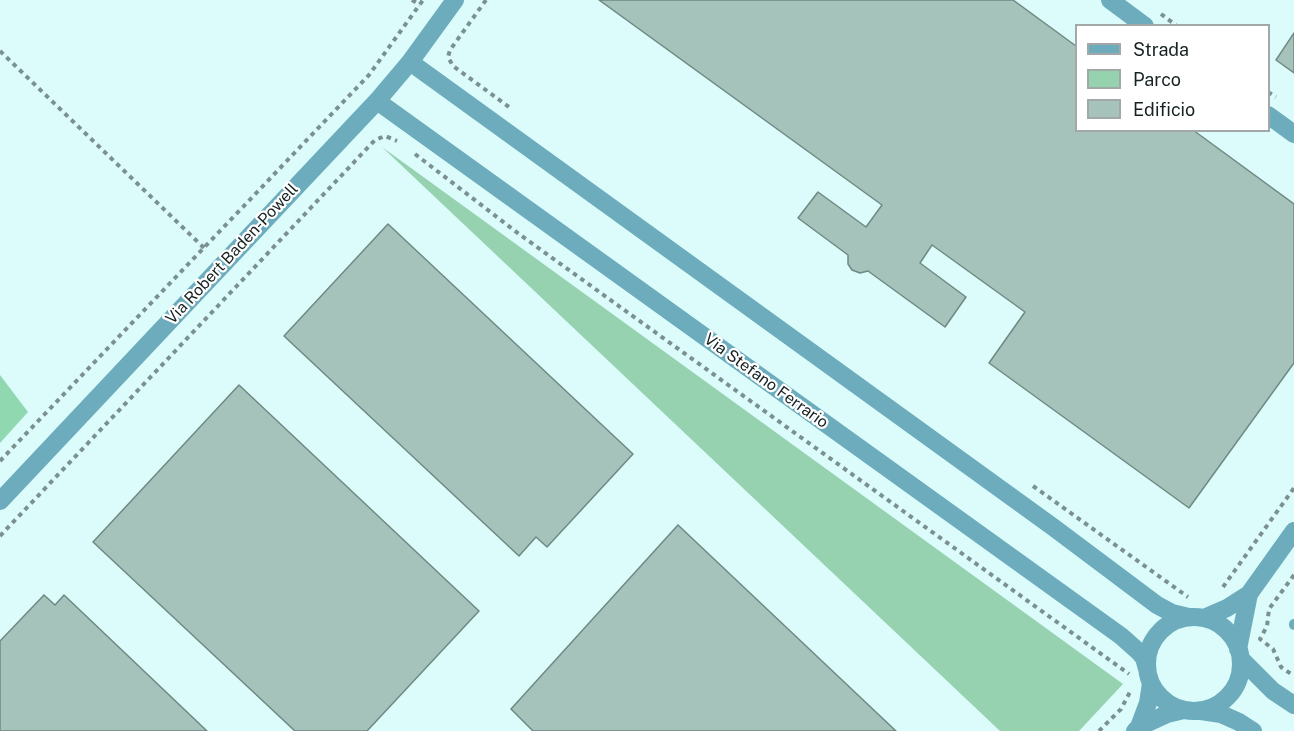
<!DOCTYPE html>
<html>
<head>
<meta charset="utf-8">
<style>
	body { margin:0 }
	#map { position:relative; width:1294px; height:731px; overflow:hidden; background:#dcfcfc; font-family:"Public Sans",sans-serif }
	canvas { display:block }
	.legend { position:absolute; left:1075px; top:24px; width:195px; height:108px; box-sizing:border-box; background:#fff; border:2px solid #a2a7a7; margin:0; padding:8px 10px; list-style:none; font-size:18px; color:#162222 }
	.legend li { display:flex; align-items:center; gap:12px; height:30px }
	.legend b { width:30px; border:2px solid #a2a7a7 }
</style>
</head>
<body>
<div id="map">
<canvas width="1294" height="731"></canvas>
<ul class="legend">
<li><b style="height:8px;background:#6dacbc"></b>Strada</li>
<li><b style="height:16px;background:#96d2b0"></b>Parco</li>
<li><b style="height:16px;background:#a5c3bb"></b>Edificio</li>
</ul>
</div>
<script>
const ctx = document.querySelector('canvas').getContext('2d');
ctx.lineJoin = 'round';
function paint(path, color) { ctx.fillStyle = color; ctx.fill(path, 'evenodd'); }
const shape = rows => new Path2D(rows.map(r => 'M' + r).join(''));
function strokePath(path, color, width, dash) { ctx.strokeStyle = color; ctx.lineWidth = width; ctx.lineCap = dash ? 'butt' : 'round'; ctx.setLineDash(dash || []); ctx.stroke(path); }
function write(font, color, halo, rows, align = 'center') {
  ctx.font = font + ' "Public Sans",sans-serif'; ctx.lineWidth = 4.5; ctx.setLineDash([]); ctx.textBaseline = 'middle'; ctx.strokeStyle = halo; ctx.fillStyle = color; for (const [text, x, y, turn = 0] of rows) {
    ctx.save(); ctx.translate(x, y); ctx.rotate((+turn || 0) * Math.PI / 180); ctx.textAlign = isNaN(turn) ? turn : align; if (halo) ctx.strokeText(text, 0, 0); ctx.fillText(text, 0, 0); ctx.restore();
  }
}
const green = shape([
	[382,147,1123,684,1079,731,1000,731]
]);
const forest = shape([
	[0,375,28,412,0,443]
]);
const building = shape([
	[599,0,1013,0,1076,46,1076,130,1193,130,1294,204,1294,363,1189,508,989,363,1025,312,932,245,920,263,966,297,945,327,868,271,860,273,852,270,848,264,848,255,798,218,818,192,866,227,882,205,599,0],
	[1294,33,1294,73,1276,60,1294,33],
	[388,224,633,454,547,547,536,537,519,556,284,336,388,224],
	[239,385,479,611,367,731,295,731,93,542,239,385],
	[678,525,896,731,533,731,511,709,678,525],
	[44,595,55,605,64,595,207,731,0,731,0,641,44,595]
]);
const path = shape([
	[412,0,420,5],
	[486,0,450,50,448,57,453,66,509,107],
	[1161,14,1177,26],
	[0,51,204,248],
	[1268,92,1276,97],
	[415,154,519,234,1129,674],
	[0,461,369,75,423,0],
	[1033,486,1188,597],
	[0,536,375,140,385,136,397,141],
	[1294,575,1269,609,1267,626,1260,639,1273,649,1281,667,1294,676],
	[1223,587,1294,488],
	[1099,731,1121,709,1130,692]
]);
const lane = shape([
	[1294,624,1294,625]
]);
const street = shape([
	[1110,0,1145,26],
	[410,62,1053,527,1157,605,1172,613,1189,617],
	[377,101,1121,636,1139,652,1144,658,1147,669],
	[1268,115,1294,134],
	[0,501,377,101,410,62,455,0],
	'1147 664a47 47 0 1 1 94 0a47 47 0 1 1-94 0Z',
	[1204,618,1227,608,1249,594,1294,531],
	[1238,649,1249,594],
	[1241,659,1273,691,1294,705],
	[1201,711,1221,714,1239,722,1253,731],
	[1139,727,1167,714,1184,710],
	[1135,731,1139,727,1148,703,1151,683]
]);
const streetNames = [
	["Via Robert Baden-Powell",232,254,-47],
	["Via Stefano Ferrario",766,381,36]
];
paint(green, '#96d2b0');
paint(forest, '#8fd8b0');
paint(building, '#a5c3bb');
strokePath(building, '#6e8a83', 1.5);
strokePath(path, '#7b9191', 4, [4.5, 4.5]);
strokePath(lane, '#6dacbc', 10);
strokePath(street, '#6dacbc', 18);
write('16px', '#162222', '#fff', streetNames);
</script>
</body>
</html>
